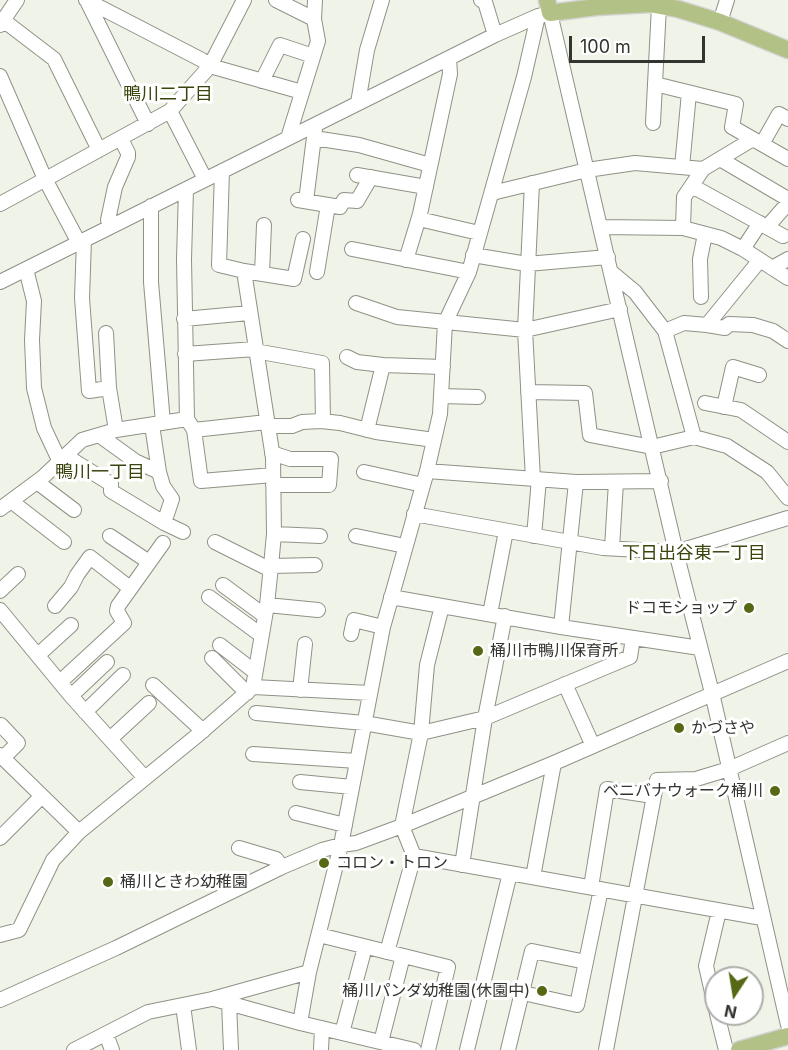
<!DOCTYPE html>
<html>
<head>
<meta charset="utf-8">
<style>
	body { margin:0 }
	#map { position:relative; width:788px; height:1050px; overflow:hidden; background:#f0f4e8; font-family:Inter,sans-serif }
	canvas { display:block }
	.north { position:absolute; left:704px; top:966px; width:60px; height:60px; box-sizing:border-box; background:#fff; border:2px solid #adaeac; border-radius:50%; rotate:192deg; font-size:16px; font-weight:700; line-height:24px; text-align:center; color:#32342f }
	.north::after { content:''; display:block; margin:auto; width:21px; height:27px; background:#556814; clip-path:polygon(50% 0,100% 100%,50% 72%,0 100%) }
	.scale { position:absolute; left:569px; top:36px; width:136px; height:27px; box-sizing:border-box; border:3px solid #32342f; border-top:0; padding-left:8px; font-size:18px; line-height:21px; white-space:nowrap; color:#32342f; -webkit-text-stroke:4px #fff; paint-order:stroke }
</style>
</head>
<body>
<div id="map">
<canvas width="788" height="1050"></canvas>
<div class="north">N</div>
<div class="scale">100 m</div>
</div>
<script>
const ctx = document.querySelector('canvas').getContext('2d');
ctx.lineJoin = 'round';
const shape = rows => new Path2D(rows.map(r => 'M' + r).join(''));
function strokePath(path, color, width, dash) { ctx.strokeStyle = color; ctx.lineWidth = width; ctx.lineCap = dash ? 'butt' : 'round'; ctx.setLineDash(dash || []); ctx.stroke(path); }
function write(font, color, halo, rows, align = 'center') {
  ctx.font = font + ' Inter,"Noto Sans JP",sans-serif'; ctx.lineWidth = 6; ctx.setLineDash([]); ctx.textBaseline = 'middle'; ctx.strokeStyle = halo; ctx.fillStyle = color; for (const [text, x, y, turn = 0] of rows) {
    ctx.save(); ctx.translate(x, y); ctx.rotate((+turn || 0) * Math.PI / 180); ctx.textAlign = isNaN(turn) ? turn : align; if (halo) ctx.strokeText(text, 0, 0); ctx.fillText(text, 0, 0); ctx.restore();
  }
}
const minor = shape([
	[86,0,202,60,210,66,302,92],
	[276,0,314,19],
	[481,0,485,2,495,35],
	[87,1,148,124],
	[3,20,54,59,99,150],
	[720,22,727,0],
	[0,25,17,0],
	[0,76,45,179,79,243],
	[262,81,280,45,313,56],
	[655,84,736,104,732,127,753,139],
	[358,103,367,50,382,0],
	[170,111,205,179],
	[653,123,659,6],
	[288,138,318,41,314,19,315,0],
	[314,138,359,145,430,165],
	[762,144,779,114,788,119],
	[720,159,788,199],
	[682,167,689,93],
	[222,171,219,265,244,271,294,279,303,239],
	[357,175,426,187],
	[532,183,525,330,533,479],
	[692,186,783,236],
	[492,193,587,170,635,163,703,169],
	[298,200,340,207,344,200,357,201,371,177],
	[306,201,315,129],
	[0,204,170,111,210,66,244,0],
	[151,206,151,282,163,423],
	[419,219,479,233],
	[110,227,108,220,115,187,128,157,128,153,121,139],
	[601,227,683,228,721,238,743,249,788,278],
	[767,227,788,203],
	[683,228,684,197,703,169,753,139,788,159],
	[84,240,82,298,89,391,109,388],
	[352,249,469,272],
	[743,249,760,223],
	[473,255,527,264,608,257],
	[406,260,420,214,450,74,449,58],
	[772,268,788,259],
	[26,269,34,301,32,340,34,388,44,428,60,462],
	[317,272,328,205],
	[611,272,635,292,665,331,694,437],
	[262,274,264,225],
	[0,282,495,35,538,16,550,13,676,552,712,693,788,1025],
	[701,297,700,259,705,234],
	[356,303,397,317,525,330,620,309],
	[184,319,249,313],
	[707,325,725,328,729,324,753,325,773,331,788,341],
	[665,331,684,323,707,325,760,260],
	[106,333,109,388,116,430],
	[255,351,322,363,323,421],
	[185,354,255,349],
	[347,357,357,362,383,365,443,367],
	[528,392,585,393,590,435,652,447,694,437,727,446,767,472,788,498],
	[441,396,478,397],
	[705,403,741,410,788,442],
	[724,407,733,367,759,375],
	[187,419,194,430,201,481,273,475],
	[152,425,159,472,163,486,172,499,164,523],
	[267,426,292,426,302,422,321,421,340,423,376,432,434,440],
	[194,430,267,422],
	[367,430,383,365],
	[99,435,135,461,159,472],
	[272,453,290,459,331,459,329,485,273,485],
	[66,456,111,484,111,491,164,523,183,532],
	[427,471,576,482,661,481],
	[364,472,423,485],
	[37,482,74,510],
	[11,501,64,542],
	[0,509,42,478,82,440,116,430,187,419,184,259,186,189],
	[414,514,603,548,676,552,788,518],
	[274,534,320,536],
	[110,536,149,562],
	[356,536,405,546],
	[534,536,539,479],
	[215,542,271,570],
	[612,548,616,482],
	[271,566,315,565],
	[223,585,265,616],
	[0,591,18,574],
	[209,597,261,635],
	[391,597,561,627,700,648],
	[267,605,318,610],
	[55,606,71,587,77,575,90,557,130,588],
	[0,610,71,696,145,778],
	[490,614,506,531],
	[561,627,576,482],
	[351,634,354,620,383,627],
	[220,645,255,672],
	[38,655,71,625],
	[212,658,247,693],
	[60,682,124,623,117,611,118,606,163,543],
	[565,684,593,746],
	[153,685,203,731],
	[253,687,370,693],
	[300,690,305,644],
	[71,696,107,662],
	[85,712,123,675],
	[256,713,364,723,421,733,485,718,630,657,633,638],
	[1,725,18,743,3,758],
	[110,739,149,703],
	[253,754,357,761],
	[0,755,79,832],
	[300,782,352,787],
	[296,813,345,825],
	[402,826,554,763,788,661],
	[402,826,421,733,427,665,442,606],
	[0,838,42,796],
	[239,848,276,859,282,867],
	[462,865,485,718,505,616],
	[533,877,554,763],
	[591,887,607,789,653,796],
	[0,935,19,930,53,860,79,832,199,734,253,687,267,605,271,566,274,534,273,458,244,271],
	[319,935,448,967,428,1050],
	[387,952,414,856],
	[523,993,577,1005,601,889],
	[214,999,300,1023,414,1050],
	[0,1000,116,948,282,867,322,850,341,845,356,843,402,826,414,856,762,918],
	[229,1003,231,1050],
	[183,1005,189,1050],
	[716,1010,706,966,719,911],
	[717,1014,726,1050],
	[300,1023,309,972,341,845,383,627,427,471,440,414,445,323,469,272,524,77,538,16],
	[342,1033,365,947],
	[106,1034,112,1050],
	[381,1042,403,956],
	[74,1050,148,1012,212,999,309,972],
	[321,1050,322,1028],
	[467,1050,510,873],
	[508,1050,532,951,586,962],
	[606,1050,657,780,696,779,729,769,788,743]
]);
const major = shape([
	[547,0,550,13,596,7,650,4,678,9,720,22,788,50],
	[739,1050,788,1036]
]);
const markers = [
	[749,608,6,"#556814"],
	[478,651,6,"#556814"],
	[679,728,6,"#556814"],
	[775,791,6,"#556814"],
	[324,863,6,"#556814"],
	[108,882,6,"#556814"],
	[542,991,6,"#556814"]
];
const poiNames = [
	["ドコモショップ",737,608,"right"],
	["桶川市鴨川保育所",490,651],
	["かづさや",691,728],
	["ベニバナウォーク桶川",763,791,"right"],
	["コロン・トロン",336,863],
	["桶川ときわ幼稚園",120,882],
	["桶川パンダ幼稚園(休園中)",530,991,"right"]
];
const neighbourhoodNames = [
	["鴨川二丁目",168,95],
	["鴨川一丁目",100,473],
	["下日出谷東一丁目",694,554]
];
strokePath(minor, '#8e9286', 16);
strokePath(major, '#d2d2d1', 19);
strokePath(minor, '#fff', 14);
strokePath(major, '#b2c185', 16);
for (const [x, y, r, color] of markers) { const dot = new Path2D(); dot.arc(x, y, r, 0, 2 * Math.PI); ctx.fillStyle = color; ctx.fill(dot); strokePath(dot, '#fff', 2); }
write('16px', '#32342f', '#fff', poiNames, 'left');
write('18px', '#38450c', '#fff', neighbourhoodNames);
</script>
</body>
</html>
